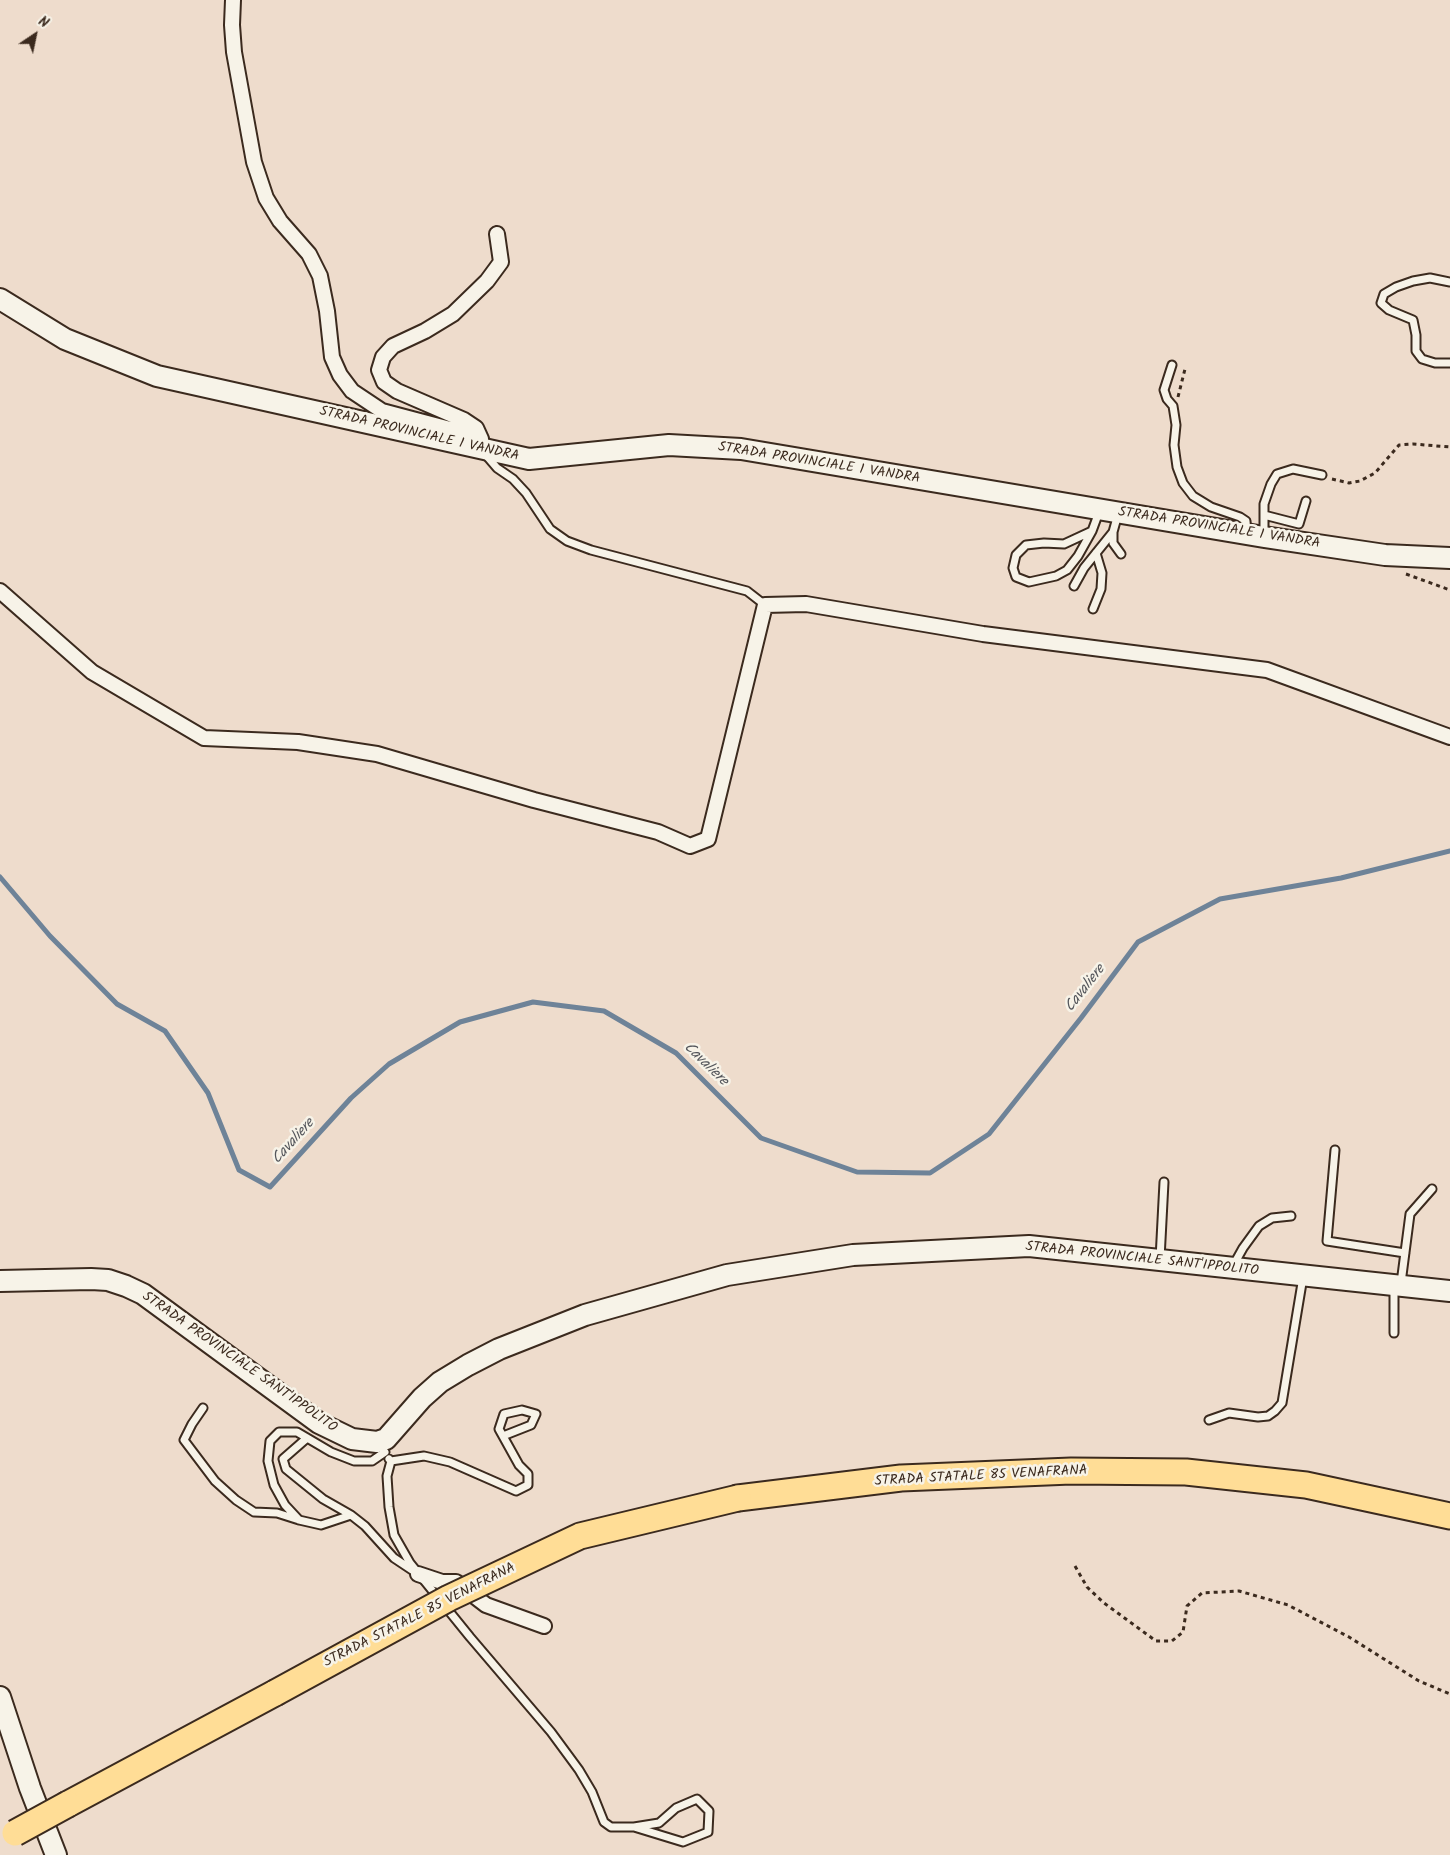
<!DOCTYPE html>
<html>
<head>
<meta charset="utf-8">
<style>
	body { margin:0 }
	#map { position:relative; width:1450px; height:1855px; overflow:hidden; background:#eedccc; font-family:Kalam,sans-serif }
	canvas { display:block }
	.north { position:absolute; left:10px; top:10px; width:50px; height:50px; -webkit-text-stroke:4px #f7f3e8; paint-order:stroke; rotate:34deg; font-size:14px; font-weight:700; line-height:20px; text-align:center; color:#3b2a1e }
	.north::after { content:''; display:block; margin:auto; width:18px; height:22px; background:#3b2a1e; clip-path:polygon(50% 0,100% 100%,50% 72%,0 100%) }
</style>
</head>
<body>
<div id="map">
<canvas width="1450" height="1855"></canvas>
<div class="north">N</div>
</div>
<script>
const ctx = document.querySelector('canvas').getContext('2d');
ctx.lineJoin = 'round';
const shape = rows => new Path2D(rows.map(r => 'M' + r).join(''));
function strokePath(path, color, width, dash) { ctx.strokeStyle = color; ctx.lineWidth = width; ctx.lineCap = dash ? 'butt' : 'round'; ctx.setLineDash(dash || []); ctx.stroke(path); }
function write(font, color, halo, rows, align = 'center') {
  ctx.font = font + ' Kalam,sans-serif'; ctx.lineWidth = 5; ctx.setLineDash([]); ctx.textBaseline = 'middle'; ctx.strokeStyle = halo; ctx.fillStyle = color; for (const [text, x, y, turn = 0] of rows) {
    ctx.save(); ctx.translate(x, y); ctx.rotate((+turn || 0) * Math.PI / 180); ctx.textAlign = isNaN(turn) ? turn : align; if (halo) ctx.strokeText(text, 0, 0); ctx.fillText(text, 0, 0); ctx.restore();
  }
}
const stream = shape([
	[0,877,50,936,117,1004,165,1031,208,1093,239,1170,270,1187,351,1098,389,1064,460,1022,533,1002,604,1011,676,1053,761,1138,857,1172,930,1173,989,1134,1081,1018,1138,942,1220,899,1341,878,1450,851]
]);
const path = shape([
	[1178,397,1185,369],
	[1332,479,1349,483,1360,481,1375,473,1399,445,1413,444,1450,447],
	[1406,574,1450,590],
	[1075,1566,1087,1587,1104,1603,1156,1641,1172,1641,1183,1632,1187,1606,1202,1593,1239,1591,1288,1605,1349,1637,1419,1681,1450,1694]
]);
const lane = shape([
	[1450,282,1430,278,1413,281,1396,287,1384,294,1381,303,1389,310,1413,320,1416,335,1416,351,1422,359,1435,363,1450,363],
	[1172,365,1164,390,1167,399,1173,406,1176,425,1174,445,1177,467,1183,483,1193,496,1211,507,1240,517,1246,521,1247,533],
	[485,454,497,468,513,479,526,493,550,529,567,541,591,550,747,591,765,605],
	[1264,515,1264,504,1271,484,1277,474,1293,469,1322,475],
	[1092,531,1064,544,1044,543,1026,545,1016,555,1013,568,1016,577,1029,582,1056,576,1067,570,1078,556,1092,531,1099,512],
	[1113,532,1113,543,1121,554],
	[1264,536,1264,515,1299,524,1306,501],
	[1074,586,1084,568,1113,532,1118,514],
	[1093,609,1101,589,1102,573,1096,553],
	[1335,1150,1327,1241,1405,1253],
	[1160,1259,1164,1182],
	[1233,1266,1243,1248,1259,1226,1272,1218,1291,1216],
	[1401,1283,1410,1214,1432,1189],
	[1394,1333,1394,1286],
	[203,1408,192,1424,184,1440,215,1481,236,1500,254,1512,277,1513,299,1520],
	[1209,1420,1229,1413,1258,1417,1268,1416,1275,1411,1282,1403,1303,1277],
	[307,1438,283,1459,286,1469,323,1499,351,1515],
	[385,1452,372,1461,354,1461,331,1452,297,1432,279,1432,270,1441,268,1461,274,1485,285,1505,299,1520,321,1525,351,1515,365,1526,394,1558,412,1570],
	[389,1459,391,1461,424,1456,450,1462,516,1491,528,1485,528,1474,519,1465,499,1429,504,1414,522,1410,536,1414,531,1425,503,1436],
	[391,1461,387,1476,389,1507,394,1535,410,1563,470,1637,551,1732,579,1770,592,1792,604,1822,611,1827,634,1827,683,1842,708,1832,709,1811,697,1799,676,1808,659,1823,634,1827]
]);
const street = shape([
	[233,0,232,25,234,52,254,162,266,198,280,221,309,254,320,276,327,311,332,357,340,375,352,391,382,411,480,437],
	[481,439,476,428,464,420,397,391,384,382,379,370,383,357,393,346,425,331,453,314,487,281,501,262,497,234],
	[0,591,92,672,204,738,298,742,377,754,534,800,658,832,690,846,708,839,765,605,806,604,983,634,1267,670,1450,737],
	[418,1574,442,1582,456,1582,486,1605,544,1626]
]);
const secondary = shape([
	[0,299,65,339,157,376,529,459,669,445,741,449,1264,537,1385,555,1450,558],
	[0,1281,91,1279,108,1280,126,1286,143,1294,319,1423,352,1439,377,1442,386,1439,422,1398,440,1382,468,1365,499,1349,585,1315,727,1275,853,1255,1029,1246,1450,1291],
	[0,1697,30,1788,56,1855]
]);
const highway = shape([
	[738,1498,901,1478,1071,1471,1186,1472,1306,1485,1450,1516],
	[68,1804,275,1693]
]);
const highwayBridge = shape([
	[275,1693,449,1598,580,1536,738,1498],
	[15,1833,68,1804]
]);
const streetNames = [
	["STRADA PROVINCIALE 1 VANDRA",419,435,13],
	["STRADA PROVINCIALE 1 VANDRA",819,464,9],
	["STRADA PROVINCIALE 1 VANDRA",1219,529,9],
	["STRADA PROVINCIALE SANT'IPPOLITO",1142,1260,6],
	["STRADA PROVINCIALE SANT'IPPOLITO",239,1363,35],
	["STRADA STATALE 85 VENAFRANA",981,1477,-3],
	["STRADA STATALE 85 VENAFRANA",420,1616,-27]
];
const waterNames = [
	["Cavaliere",1086,989,-52],
	["Cavaliere",705,1065,44],
	["Cavaliere",294,1142,-48]
];
strokePath(stream, '#6e8398', 5);
strokePath(lane, '#3b2a1e', 11);
strokePath(street, '#3b2a1e', 18);
strokePath(secondary, '#3b2a1e', 24);
strokePath(highway, '#3b2a1e', 29);
strokePath(path, '#3b2a1e', 3, [4, 4]);
strokePath(lane, '#f7f3e8', 7);
strokePath(street, '#f7f3e8', 14);
strokePath(secondary, '#f7f3e8', 20);
strokePath(highway, '#ffdd96', 25);
strokePath(highwayBridge, '#3b2a1e', 29, []);
strokePath(highwayBridge, '#ffdd96', 25);
write('14px', '#3b2a1e', '#f7f3e8', streetNames);
write('italic 15px', '#54565b', '#f7f3e8', waterNames);
</script>
</body>
</html>
